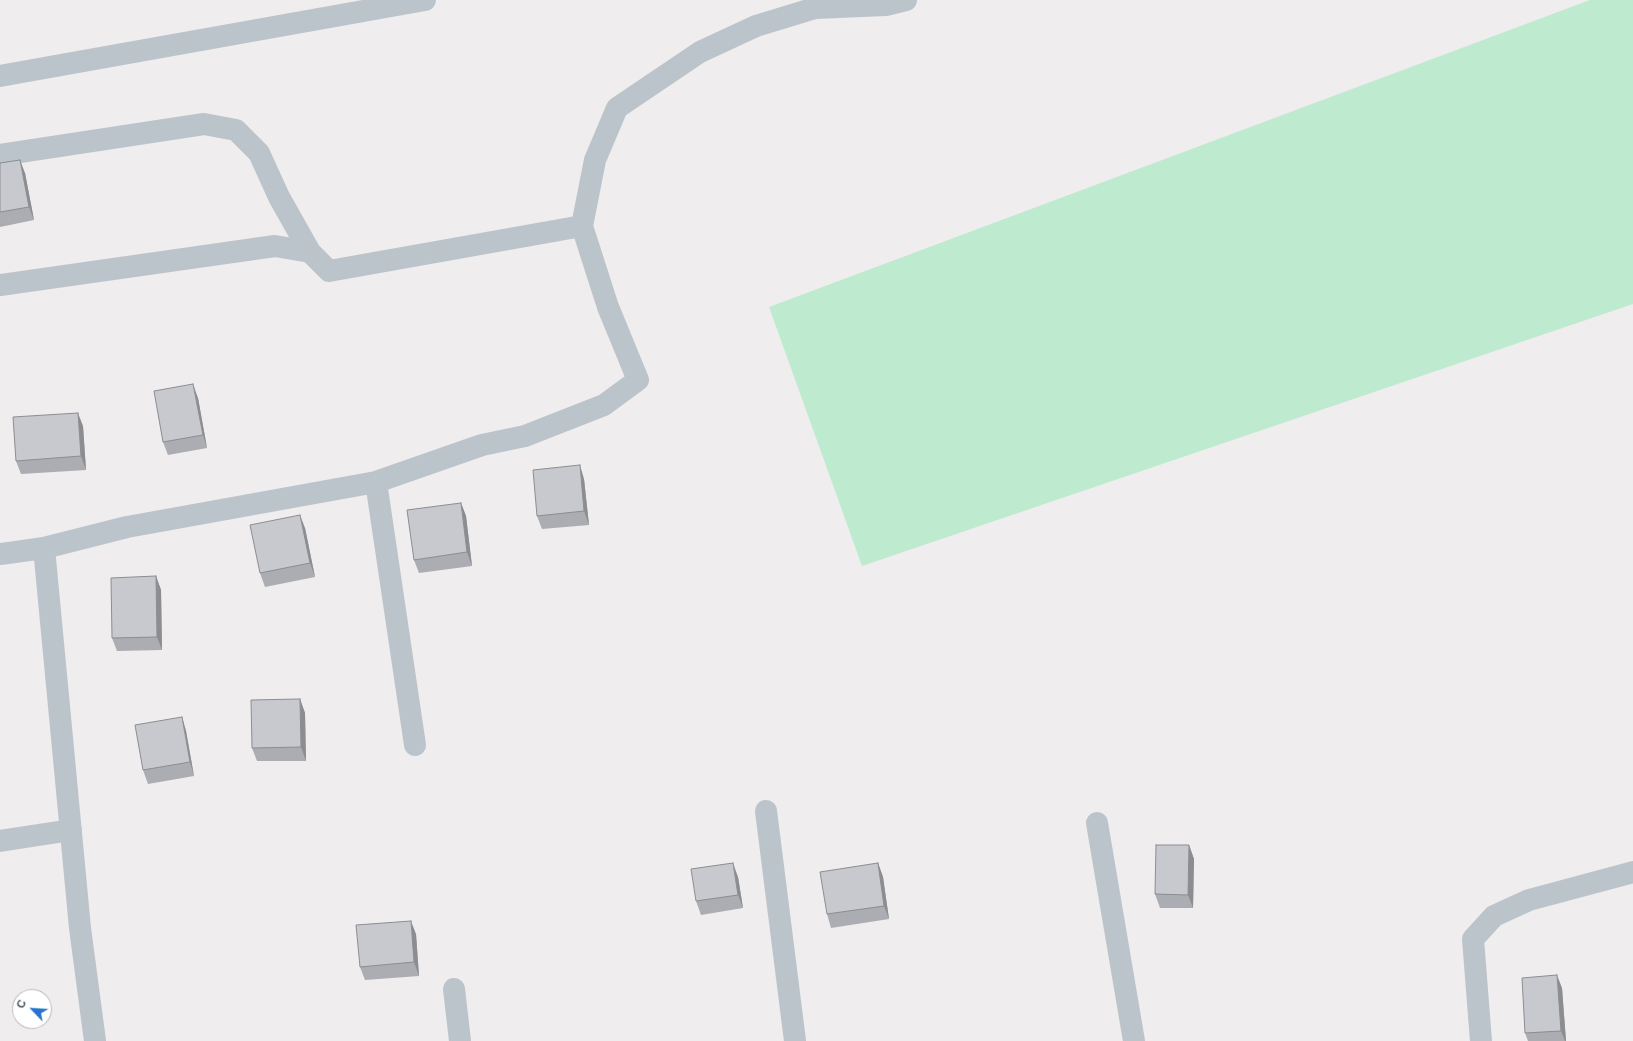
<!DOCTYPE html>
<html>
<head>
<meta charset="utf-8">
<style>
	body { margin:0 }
	#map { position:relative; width:1633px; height:1041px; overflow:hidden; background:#efeded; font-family:"Work Sans",sans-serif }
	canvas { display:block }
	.north { position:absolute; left:12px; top:989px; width:40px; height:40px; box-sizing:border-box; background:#fff; border:1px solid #b5b9bd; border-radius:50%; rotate:295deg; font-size:11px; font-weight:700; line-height:16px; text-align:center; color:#475059 }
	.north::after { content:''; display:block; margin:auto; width:14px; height:18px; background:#2773d0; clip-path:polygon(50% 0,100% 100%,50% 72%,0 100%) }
</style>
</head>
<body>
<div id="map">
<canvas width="1633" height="1041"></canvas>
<div class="north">С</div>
</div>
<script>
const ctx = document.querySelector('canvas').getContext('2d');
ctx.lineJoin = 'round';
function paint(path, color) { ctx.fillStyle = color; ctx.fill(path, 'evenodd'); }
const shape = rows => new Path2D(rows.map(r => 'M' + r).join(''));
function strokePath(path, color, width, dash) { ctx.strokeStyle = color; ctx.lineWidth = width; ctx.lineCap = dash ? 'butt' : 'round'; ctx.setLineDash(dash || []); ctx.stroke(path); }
const green = shape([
	[1590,0,1633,0,1633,304,862,566,769,307]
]);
const minor = shape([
	[0,76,425,0],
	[0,155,204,124,236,130,259,153,279,197,310,252],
	[0,285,275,246,310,252,329,271,582,226],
	[376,482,415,745],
	[44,548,80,928,95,1041],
	[0,554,44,548,127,527,376,482,482,445,525,436,604,405,638,380,608,307,582,226,595,160,617,108,700,52,756,26,815,8,886,5,906,0],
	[766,811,795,1041],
	[1097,823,1134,1041],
	[0,841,71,830],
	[454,989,460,1041],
	[1481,1041,1473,939,1494,916,1529,900,1633,872]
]);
const wall = shape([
	[0,163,25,173,34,220,0,227],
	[198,398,207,448,168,455,163,442],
	[83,426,86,470,21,474,16,461],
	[584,479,589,525,542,529,537,516],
	[461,503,466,516,472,566,419,573,414,560],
	[305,528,315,577,265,587,260,573],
	[156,576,161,590,162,650,117,651,112,638],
	[300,699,305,713,306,761,257,761,252,748],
	[182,717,186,731,194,776,148,784,143,770],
	[1189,845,1194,859,1193,908,1160,908,1155,894],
	[878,863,883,877,889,919,831,928,827,914],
	[738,877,743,908,701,915,696,901],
	[416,934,419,976,365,980,360,967],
	[1562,988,1566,1041,1528,1041,1525,1033]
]);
const shadedWall = shape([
	[20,160,25,173,34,220,29,207],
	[193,384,198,398,207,448,203,435],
	[78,413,83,426,86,470,81,456],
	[580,465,584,479,589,525,584,511],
	[461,503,466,516,472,566,467,552],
	[300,515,305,528,315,577,310,563],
	[156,576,161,590,162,650,157,637],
	[300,699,305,713,306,761,301,747],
	[182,717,186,731,194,776,190,762],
	[1189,845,1194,859,1193,908,1188,895],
	[733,863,738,877,743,908,738,895],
	[878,863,883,877,889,919,884,906],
	[411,921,416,934,419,976,414,962],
	[1557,975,1562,988,1566,1041,1565,1041,1561,1031]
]);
const building = shape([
	[20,160,29,207,0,212,0,163,20,160],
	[193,384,203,435,163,442,154,391,193,384],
	[78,413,81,456,16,461,13,417,78,413],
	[580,465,584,511,537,516,533,470,580,465],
	[461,503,467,552,414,560,407,510,461,503],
	[300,515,310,563,260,573,250,525,300,515],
	[156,576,157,637,112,638,111,578,156,576],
	[300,699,301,747,252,748,251,700,300,699],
	[182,717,190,762,143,770,135,725,182,717],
	[1156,845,1189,845,1188,895,1155,894,1156,845],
	[733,863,738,895,696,901,691,869,733,863],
	[878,863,884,906,827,914,820,872,878,863],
	[411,921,414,962,360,967,356,925,411,921],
	[1557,975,1561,1031,1525,1033,1522,978,1557,975]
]);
paint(green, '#beebcf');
strokePath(minor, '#bcc4cb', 22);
paint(wall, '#abadb2');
paint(shadedWall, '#8b8d91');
paint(building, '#c7c9cf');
strokePath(building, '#8b8d91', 1);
</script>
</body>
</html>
